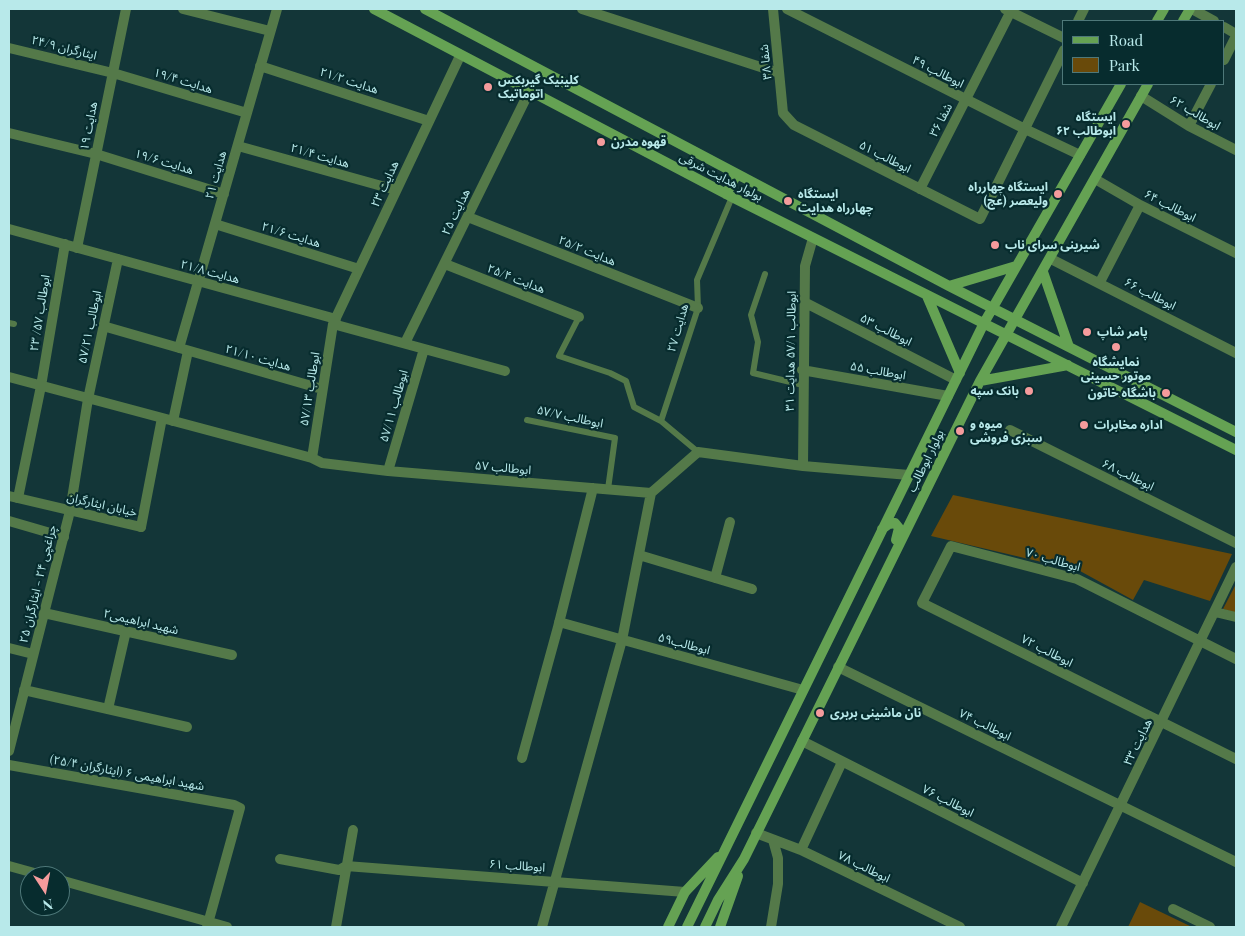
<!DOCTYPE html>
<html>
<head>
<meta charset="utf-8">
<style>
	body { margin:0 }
	#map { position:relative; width:1245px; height:936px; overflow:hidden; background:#133638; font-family:"Playfair Display",serif }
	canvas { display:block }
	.frame { position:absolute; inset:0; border:10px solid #b8e9ea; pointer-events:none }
	.legend { position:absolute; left:1062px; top:20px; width:162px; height:65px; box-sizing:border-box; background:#072c2e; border:1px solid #4e7879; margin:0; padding:6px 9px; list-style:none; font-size:15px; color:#b8e9ea }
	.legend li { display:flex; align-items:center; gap:10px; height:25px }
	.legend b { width:25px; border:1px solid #4e7879 }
	.north { position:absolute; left:20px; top:866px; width:50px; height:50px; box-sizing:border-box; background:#072c2e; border:1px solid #4e7879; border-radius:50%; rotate:169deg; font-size:14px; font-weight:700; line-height:20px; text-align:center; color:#b8e9ea }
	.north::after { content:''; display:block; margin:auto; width:18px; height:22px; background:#f59b9c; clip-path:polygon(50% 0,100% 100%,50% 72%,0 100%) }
</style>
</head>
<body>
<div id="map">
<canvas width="1245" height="936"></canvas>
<div class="frame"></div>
<ul class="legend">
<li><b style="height:6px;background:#65a253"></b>Road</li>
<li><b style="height:14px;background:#694a0a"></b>Park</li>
</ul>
<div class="north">N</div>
</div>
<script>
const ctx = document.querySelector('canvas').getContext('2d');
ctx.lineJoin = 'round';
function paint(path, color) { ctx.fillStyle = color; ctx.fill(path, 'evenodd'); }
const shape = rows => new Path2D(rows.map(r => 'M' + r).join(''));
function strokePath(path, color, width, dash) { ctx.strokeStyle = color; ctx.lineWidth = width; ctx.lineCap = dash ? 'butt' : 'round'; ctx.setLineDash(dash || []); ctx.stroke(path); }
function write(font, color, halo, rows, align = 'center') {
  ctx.font = font + ' "Playfair Display","Noto Sans Arabic",serif'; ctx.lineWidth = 4.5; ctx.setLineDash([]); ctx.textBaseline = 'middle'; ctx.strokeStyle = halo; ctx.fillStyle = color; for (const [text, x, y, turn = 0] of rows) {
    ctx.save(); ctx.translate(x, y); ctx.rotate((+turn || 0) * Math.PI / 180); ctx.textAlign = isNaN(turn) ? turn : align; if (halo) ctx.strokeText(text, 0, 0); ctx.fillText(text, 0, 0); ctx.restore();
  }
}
const green = shape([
	[953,495,1232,554,1210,601,1144,580,1133,600,1080,571,931,536],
	[1236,584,1236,613,1223,609],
	[1140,902,1192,927,1128,927]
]);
const service = shape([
	[765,274,751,315,758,342,753,373,803,385],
	[579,317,559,356,610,373,626,381,634,407,661,421],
	[9,323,14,324],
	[527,420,615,438,608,489],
	[698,452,661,421,698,308,697,280,732,197]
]);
const minor = shape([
	[183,9,270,31],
	[582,9,779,73],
	[773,9,783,113,794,125,980,219,1064,50],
	[787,9,1025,129,1080,155],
	[1005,9,1064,38],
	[1192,9,1214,21],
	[1078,21,1084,9],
	[1224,27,1236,34],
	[9,48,113,73,247,113],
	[1224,60,1236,36],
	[260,66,429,121],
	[1141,96,1189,126,1236,150],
	[1189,126,1211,84],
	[9,133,96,154,224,194],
	[238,146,396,190],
	[1095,179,1140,205,1236,253],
	[920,189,1012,9],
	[468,217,698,308],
	[215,224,359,269],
	[9,229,336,319],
	[77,248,126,9],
	[1051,259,1236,353],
	[445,264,579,317],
	[1100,282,1140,205],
	[804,302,956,380],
	[333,324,505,371],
	[103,326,322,389],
	[405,343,529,92],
	[179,348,277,9],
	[802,370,948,396],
	[9,377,312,458,322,463,388,471,651,493,698,452,803,466,909,475],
	[173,421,188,351],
	[1010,430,1236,543],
	[312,458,333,324,460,56],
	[803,466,805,266,813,238],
	[388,471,424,349],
	[18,498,41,386,65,244],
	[141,527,162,418],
	[639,555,752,589],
	[715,578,730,522],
	[1215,612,1236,617],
	[44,613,232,655],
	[559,622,803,690],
	[9,648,33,654],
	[1236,659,1077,579,951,546,922,603,1236,759],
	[838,667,1236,862],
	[24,690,187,727],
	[108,709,126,631],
	[802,741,1083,883],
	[9,751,70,511,88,399,118,259],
	[522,758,558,627,593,488],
	[9,765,234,805,240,808,207,927],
	[756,833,801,850,960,927],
	[801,850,842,762],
	[280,859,339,870,346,866,685,892],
	[9,866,45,876],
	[60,880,227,927],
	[1173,909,1210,927],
	[336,927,353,830],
	[542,927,622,640,651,493],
	[771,927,778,884,778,858,773,840],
	[1061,927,1236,567]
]);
const tertiary = shape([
	[9,496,141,527],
	[9,521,64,537]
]);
const secondary = shape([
	[374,9,732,197,1236,450],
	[425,9,949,286,1236,432],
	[1157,21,1164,9],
	[1183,21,1190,9],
	[726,194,737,174],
	[1043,272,1069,347],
	[949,286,1016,266],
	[927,296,960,373],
	[980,381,1068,365],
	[882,529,889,524,895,523,899,528,896,540],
	[668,927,685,892,718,857],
	[687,927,984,323,1121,84],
	[705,927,718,900,744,859,980,381,1148,84],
	[720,927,738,876]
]);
const markers = [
	[488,87,5,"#f59b9c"],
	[1126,124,5,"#f59b9c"],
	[601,142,5,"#f59b9c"],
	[1058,194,5,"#f59b9c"],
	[788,201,5,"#f59b9c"],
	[995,245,5,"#f59b9c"],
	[1087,332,5,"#f59b9c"],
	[1116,347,5,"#f59b9c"],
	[1029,391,5,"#f59b9c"],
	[1166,393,5,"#f59b9c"],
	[1084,425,5,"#f59b9c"],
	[960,431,5,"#f59b9c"],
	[820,713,5,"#f59b9c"]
];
const streetNames = [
	["ایثارگران ۲۴/۹",64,48,14],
	["شفا ۳۸",766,62,-96],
	["ابوطالب ۴۹",938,72,27],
	["هدایت ۱۹/۴",183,81,17],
	["هدایت ۲۱/۲",349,81,18],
	["ابوطالب ۶۲",1195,113,30],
	["شفا ۳۶",941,120,-63],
	["هدایت ۱۹",89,126,-79],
	["هدایت ۲۱/۴",320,156,16],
	["ابوطالب ۵۱",885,157,27],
	["هدایت ۱۹/۶",164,162,17],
	["هدایت ۲۱",216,175,-74],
	["بولوار هدایت شرقی",721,177,27],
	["هدایت ۲۳",385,184,-65],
	["ابوطالب ۶۴",1170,206,27],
	["هدایت ۲۵",456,212,-64],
	["هدایت ۲۱/۶",291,235,17],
	["هدایت ۲۵/۲",587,251,22],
	["هدایت ۲۱/۸",210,272,15],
	["هدایت ۲۵/۴",516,279,21],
	["ابوطالب ۶۶",1150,294,27],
	["ابوطالب ۵۷/ ۲۳",40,313,-81],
	["ابوطالب ۵۷/۲۱",90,327,-78],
	["هدایت ۲۷",678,328,-74],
	["ابوطالب ۵۳",886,330,27],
	["ابوطالب ۵۷/۱ هدایت ۳۱",791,351,-89],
	["هدایت ۲۱/۱۰",258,358,16],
	["ابوطالب ۵۵",878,371,10],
	["ابوطالب ۵۷/۱۳",310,389,-81],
	["ابوطالب ۵۷/۱۱",394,406,-74],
	["ابوطالب ۵۷/۷",570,417,12],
	["بولوار ابوطالب",926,461,-64],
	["ابوطالب ۵۷",503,468,5],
	["ابوطالب ۶۸",1128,475,26],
	["خیابان ایثارگران",102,505,13],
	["ابوطالب ۷۰",1053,560,16],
	["چراغچی ۲۴ - ایثارگران ۲۵",38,584,-76],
	["شهید ابراهیمی۲",141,622,13],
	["ابوطالب۵۹",684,644,15],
	["ابوطالب ۷۲",1047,651,27],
	["ابوطالب ۷۴",985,725,26],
	["هدایت ۳۳",1138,742,-64],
	["شهید ابراهیمی ۶ (ایثارگران ۲۵/۴)",127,773,10],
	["ابوطالب ۷۶",948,801,27],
	["ابوطالب ۶۱",517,866,4],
	["ابوطالب ۷۸",864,867,26]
];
const poiNames = [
	["کلینیک گیربکس",498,80],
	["اتوماتیک",498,94],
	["ایستگاه",1116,117,"right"],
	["ابوطالب ۶۲",1116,131,"right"],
	["قهوه مدرن",611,142],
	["ایستگاه چهارراه",1048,187,"right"],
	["ولیعصر (عج)",1048,201,"right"],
	["ایستگاه",798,194],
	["چهارراه هدایت",798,208],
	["شیرینی سرای ناب",1005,245],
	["پامر شاپ",1097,332],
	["نمایشگاه",1116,362,"center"],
	["موتور حسینی",1116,376,"center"],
	["بانک سپه",1019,391,"right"],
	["باشگاه خاتون",1156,393,"right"],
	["میوه و",970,424],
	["سبزی فروشی",970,438],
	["اداره مخابرات",1094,425],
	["نان ماشینی بربری",830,713]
];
paint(green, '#694a0a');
strokePath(service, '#547949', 6);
strokePath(minor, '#547949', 10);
strokePath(tertiary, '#547949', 10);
strokePath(secondary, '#65a253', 10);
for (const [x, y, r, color] of markers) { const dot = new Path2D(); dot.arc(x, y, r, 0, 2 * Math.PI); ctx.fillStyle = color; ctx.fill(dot); strokePath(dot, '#072c2e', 2); }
write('12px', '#b8e9ea', '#072c2e', streetNames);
write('bold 12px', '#b8e9ea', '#072c2e', poiNames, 'left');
</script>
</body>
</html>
